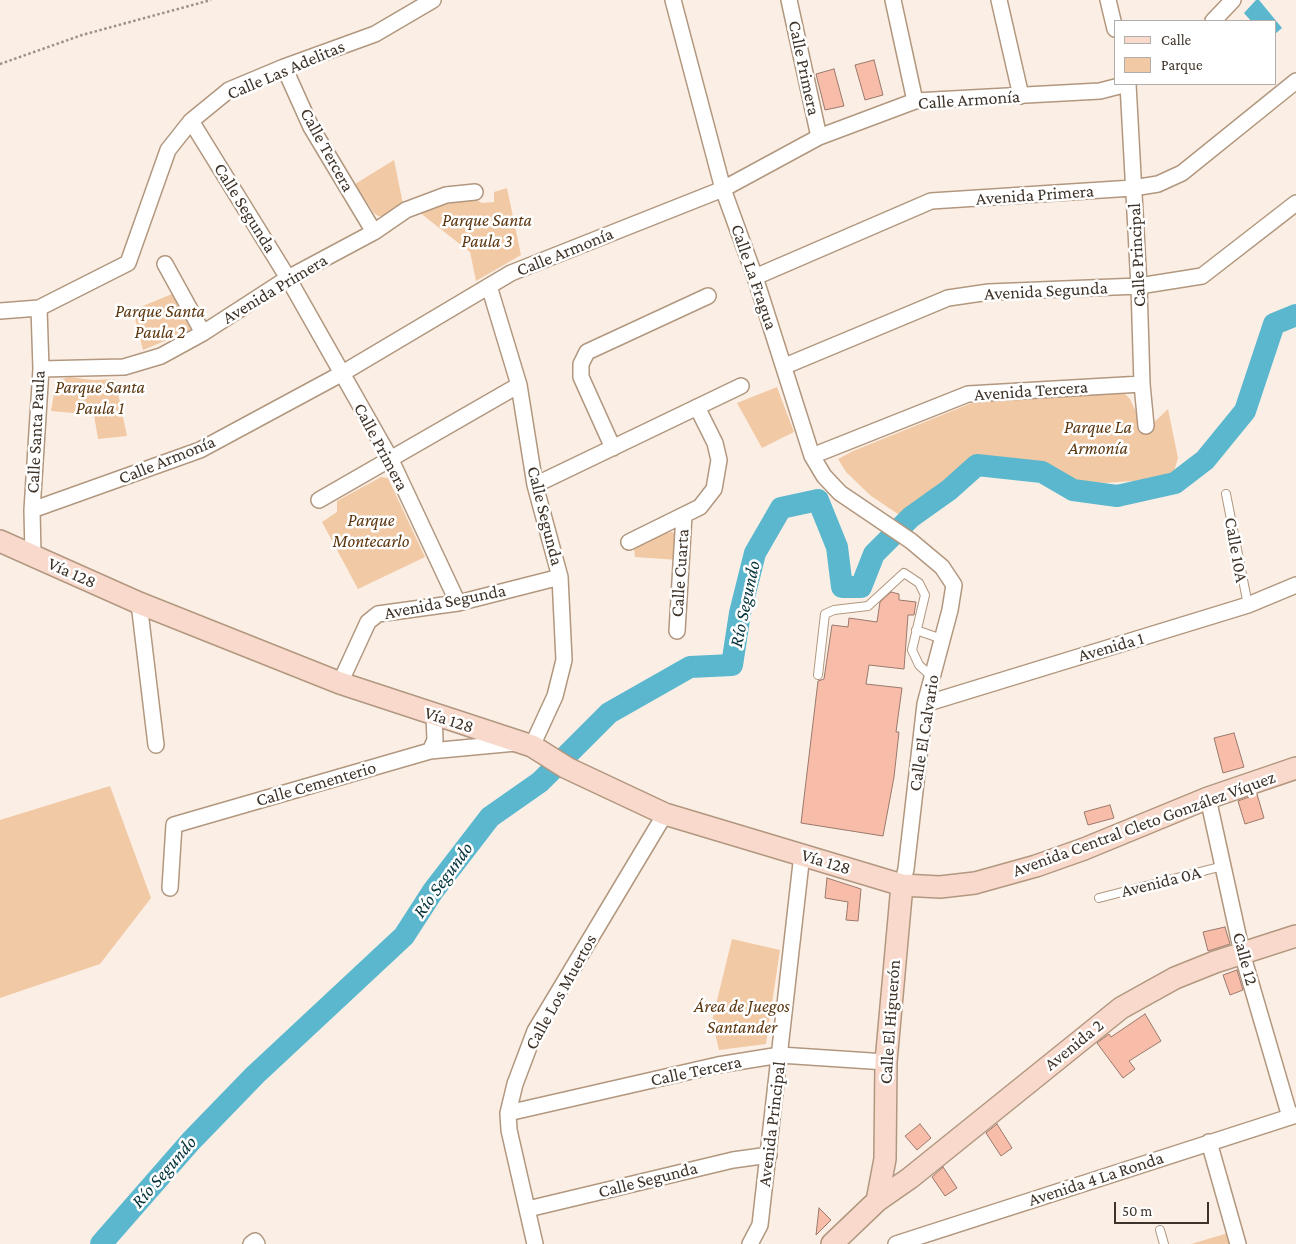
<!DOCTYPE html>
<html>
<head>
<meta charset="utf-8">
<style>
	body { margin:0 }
	#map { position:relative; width:1296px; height:1244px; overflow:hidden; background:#fbefe5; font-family:"Crimson Pro",serif }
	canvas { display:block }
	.legend { position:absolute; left:1114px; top:20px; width:162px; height:65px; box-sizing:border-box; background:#fff; border:1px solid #b2ada9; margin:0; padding:6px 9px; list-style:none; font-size:15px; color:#3e3329 }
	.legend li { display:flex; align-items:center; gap:10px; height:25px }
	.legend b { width:25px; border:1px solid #b2ada9 }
	.scale { position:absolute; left:1114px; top:1202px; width:95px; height:22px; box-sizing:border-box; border:2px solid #3e3329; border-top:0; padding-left:6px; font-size:15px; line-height:18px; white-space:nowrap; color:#3e3329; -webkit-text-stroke:4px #fff; paint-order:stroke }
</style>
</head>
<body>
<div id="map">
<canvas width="1296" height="1244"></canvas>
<ul class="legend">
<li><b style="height:6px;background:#f8d9cc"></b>Calle</li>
<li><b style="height:14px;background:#f2c9a5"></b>Parque</li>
</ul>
<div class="scale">50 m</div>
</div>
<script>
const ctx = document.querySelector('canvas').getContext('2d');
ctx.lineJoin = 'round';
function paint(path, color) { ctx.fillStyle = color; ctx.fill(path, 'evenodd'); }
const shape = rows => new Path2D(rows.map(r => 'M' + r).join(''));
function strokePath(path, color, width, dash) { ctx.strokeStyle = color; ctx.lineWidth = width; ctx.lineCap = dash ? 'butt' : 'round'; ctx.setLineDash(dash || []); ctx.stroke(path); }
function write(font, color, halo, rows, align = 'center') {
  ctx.font = font + ' "Crimson Pro",serif'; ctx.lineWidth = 5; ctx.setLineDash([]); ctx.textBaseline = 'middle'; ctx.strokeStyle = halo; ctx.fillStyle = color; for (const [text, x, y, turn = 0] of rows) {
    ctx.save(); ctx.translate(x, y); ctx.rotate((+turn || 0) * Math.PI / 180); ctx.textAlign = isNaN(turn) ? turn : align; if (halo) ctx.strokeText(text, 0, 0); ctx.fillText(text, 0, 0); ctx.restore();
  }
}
const green = shape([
	[394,160,403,204,383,216,378,216,374,213,355,184],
	[507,188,521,255,476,281,470,252,419,212,471,197,482,203,494,202,494,192],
	[172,294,191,330,143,350,133,310],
	[69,377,93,380,115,379,127,436,98,439,94,415,51,411,56,381],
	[777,387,794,432,762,448,737,403],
	[1122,391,1130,399,1145,431,1168,409,1178,458,1173,475,1147,480,1104,483,1074,480,1045,465,978,455,901,516,871,496,846,472,838,459,853,451,979,400],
	[381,477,388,478,425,557,358,589,322,522,337,512,337,501],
	[672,532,676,533,678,560,635,557,634,549,660,534],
	[110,786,151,898,100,964,0,998,0,820],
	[732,939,780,950,766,1044,719,1050,712,1021],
	[1228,1233,1231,1244,1191,1244]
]);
const water = shape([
	[1256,0,1259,0,1282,28,1275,34,1275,21,1251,21,1244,13]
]);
const river = shape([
	[101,1244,191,1141,255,1075,404,936,433,891,490,817,540,782,609,713,690,667,732,665,740,613,755,553,781,508,818,500,837,547,842,587,861,587,874,554,911,517,949,490,977,465,1042,472,1073,490,1117,496,1175,483,1205,460,1245,411,1274,324,1296,315]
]);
const building = shape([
	[874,60,883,95,865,100,855,65,874,60],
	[834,69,844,106,825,110,816,74,834,69],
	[891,592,899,594,899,600,916,602,914,615,908,615,904,669,869,665,866,684,902,688,896,732,899,732,894,777,883,836,801,823,818,681,824,679,832,625,848,627,849,618,877,622,880,602,891,592],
	[1234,733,1244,767,1223,773,1214,738,1234,733],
	[1257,794,1264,818,1245,824,1238,801,1257,794],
	[1110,805,1114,818,1088,825,1084,812,1110,805],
	[827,878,861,889,858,921,846,920,848,902,825,898,827,878],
	[1225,927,1230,944,1208,951,1203,932,1225,927],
	[1237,970,1243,990,1230,995,1223,975,1237,970],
	[1145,1014,1161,1041,1129,1061,1135,1069,1123,1078,1097,1043,1109,1034,1111,1037,1145,1014],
	[920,1124,931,1138,917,1150,905,1136,920,1124],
	[997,1124,1012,1148,1001,1156,986,1133,997,1124],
	[943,1167,957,1188,945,1196,932,1177,943,1167],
	[819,1208,831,1220,816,1235,819,1208]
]);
const path = shape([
	[0,64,82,35,211,0]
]);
const lane = shape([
	[1226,494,1248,605],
	[916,630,942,639],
	[818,675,825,614,834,610,868,606,904,573,919,583,925,595,912,650,919,665,931,676],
	[1099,898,1223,866],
	[1160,1230,1164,1244]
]);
const street = shape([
	[673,0,723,189,755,277,812,456,824,476,840,493,911,541,942,567,954,585,950,610,925,704,906,869,902,885],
	[789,0,819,137],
	[893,0,915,101],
	[999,0,1021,96],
	[1108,0,1115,29],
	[1213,21,1233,0],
	[284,67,311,127,374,232],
	[1128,84,1139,286,1142,384,1146,426],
	[191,121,288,278,390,458,458,603],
	[165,264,203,333],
	[755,277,931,201,1133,188,1158,184,1182,173,1296,81],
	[489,286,519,385,535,485,560,577,564,660,555,696,532,746],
	[0,311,39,308,128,263,168,150,191,121,229,90,284,67,375,34,433,0],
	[785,366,948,298,989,292,1139,286,1202,276,1296,203],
	[41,369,124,367,161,356,203,333,288,278,374,232,406,210,446,195,475,192],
	[613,448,581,377,581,364,587,352,708,296],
	[812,456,968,394,1142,384],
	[535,485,741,386],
	[319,500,519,385],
	[32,510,200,450,341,374,511,273,723,189,819,137,915,101,1100,91,1127,84],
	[629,542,700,507,714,489,719,460,715,443,697,407],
	[33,555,32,510,41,369,39,308],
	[139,603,156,745],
	[677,631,684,515],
	[340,683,368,622,378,614,458,603,560,577],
	[925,704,1248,605,1296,585],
	[430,751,435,740,434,715],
	[1208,798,1242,953,1290,1117],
	[170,888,174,825,430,751,516,743],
	[508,1113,718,1065,780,1055,886,1062],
	[1209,1142,1238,1244],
	[528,1209,733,1160,769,1155],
	[251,1244,255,1241,257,1244],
	[535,1244,509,1130,508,1113,515,1084,535,1031,665,814],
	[750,1244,760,1225,802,854],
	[896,1244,1296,1115]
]);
const secondary = shape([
	[0,541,139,603,340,683,532,746,567,768,665,814,902,885,940,887,975,883,1036,866,1084,849,1208,798,1296,768],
	[877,1201,885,1159,886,1062,902,885],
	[832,1244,877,1201,910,1178,1121,1008,1175,978,1215,962,1296,936]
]);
const streetNames = [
	["Calle Primera",804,68,78],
	["Calle Las Adelitas",286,70,-23],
	["Calle Armonía",969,100,-4],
	["Calle Tercera",327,150,61],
	["Avenida Primera",1035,195,-4],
	["Calle Segunda",245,208,58],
	["Calle Armonía",565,252,-22],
	["Calle Principal",1137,255,-93],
	["Calle La Fragua",754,277,71],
	["Avenida Primera",275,289,-31],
	["Avenida Segunda",1046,291,-3],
	["Avenida Tercera",1031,391,-4],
	["Calle Santa Paula",36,432,-87],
	["Calle Primera",381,447,62],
	["Calle Armonía",167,460,-22],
	["Calle Segunda",545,516,76],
	["Calle 10A",1236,550,80],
	["Vía 128",72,573,24],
	["Calle Cuarta",680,573,-86],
	["Avenida Segunda",445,602,-11],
	["Avenida 1",1111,647,-16],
	["Vía 128",449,720,18],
	["Calle El Calvario",924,733,-81],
	["Calle Cementerio",316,784,-16],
	["Avenida Central Cleto González Víquez",1144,824,-20],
	["Vía 128",826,862,17],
	["Avenida 0A",1161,882,-14],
	["Calle 12",1245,959,75],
	["Calle Los Muertos",561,992,-61],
	["Calle El Higuerón",890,1022,-86],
	["Avenida 2",1074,1045,-39],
	["Calle Tercera",696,1071,-12],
	["Avenida Principal",772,1124,-83],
	["Avenida 4 La Ronda",1096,1179,-18],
	["Calle Segunda",648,1180,-14]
];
const parkNames = [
	["Parque Santa",487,220],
	["Paula 3",487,241],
	["Parque Santa",160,311],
	["Paula 2",160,332],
	["Parque Santa",100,387],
	["Paula 1",100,408],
	["Parque La",1098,427],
	["Armonía",1098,448],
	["Parque",371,520],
	["Montecarlo",371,541],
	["Área de Juegos",742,1006],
	["Santander",742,1027]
];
const waterNames = [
	["Río Segundo",745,604,-78],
	["Río Segundo",443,880,-54],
	["Río Segundo",164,1172,-49]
];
paint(green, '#f2c9a5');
paint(water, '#5ab7ce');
strokePath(river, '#5ab7ce', 22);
paint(building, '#f8bda8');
strokePath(building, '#9a786c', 1);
strokePath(lane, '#b2977f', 10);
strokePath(street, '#b2977f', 18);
strokePath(secondary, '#b2977f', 24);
strokePath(path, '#9d9187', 2.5, [2.5, 2.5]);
strokePath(lane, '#fff', 8);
strokePath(street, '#fff', 15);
strokePath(secondary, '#f8d9cc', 21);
write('18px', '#3e3329', '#fff', streetNames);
write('italic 18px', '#5b360f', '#fff', parkNames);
write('italic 19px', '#02313a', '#fff', waterNames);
</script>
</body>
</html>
